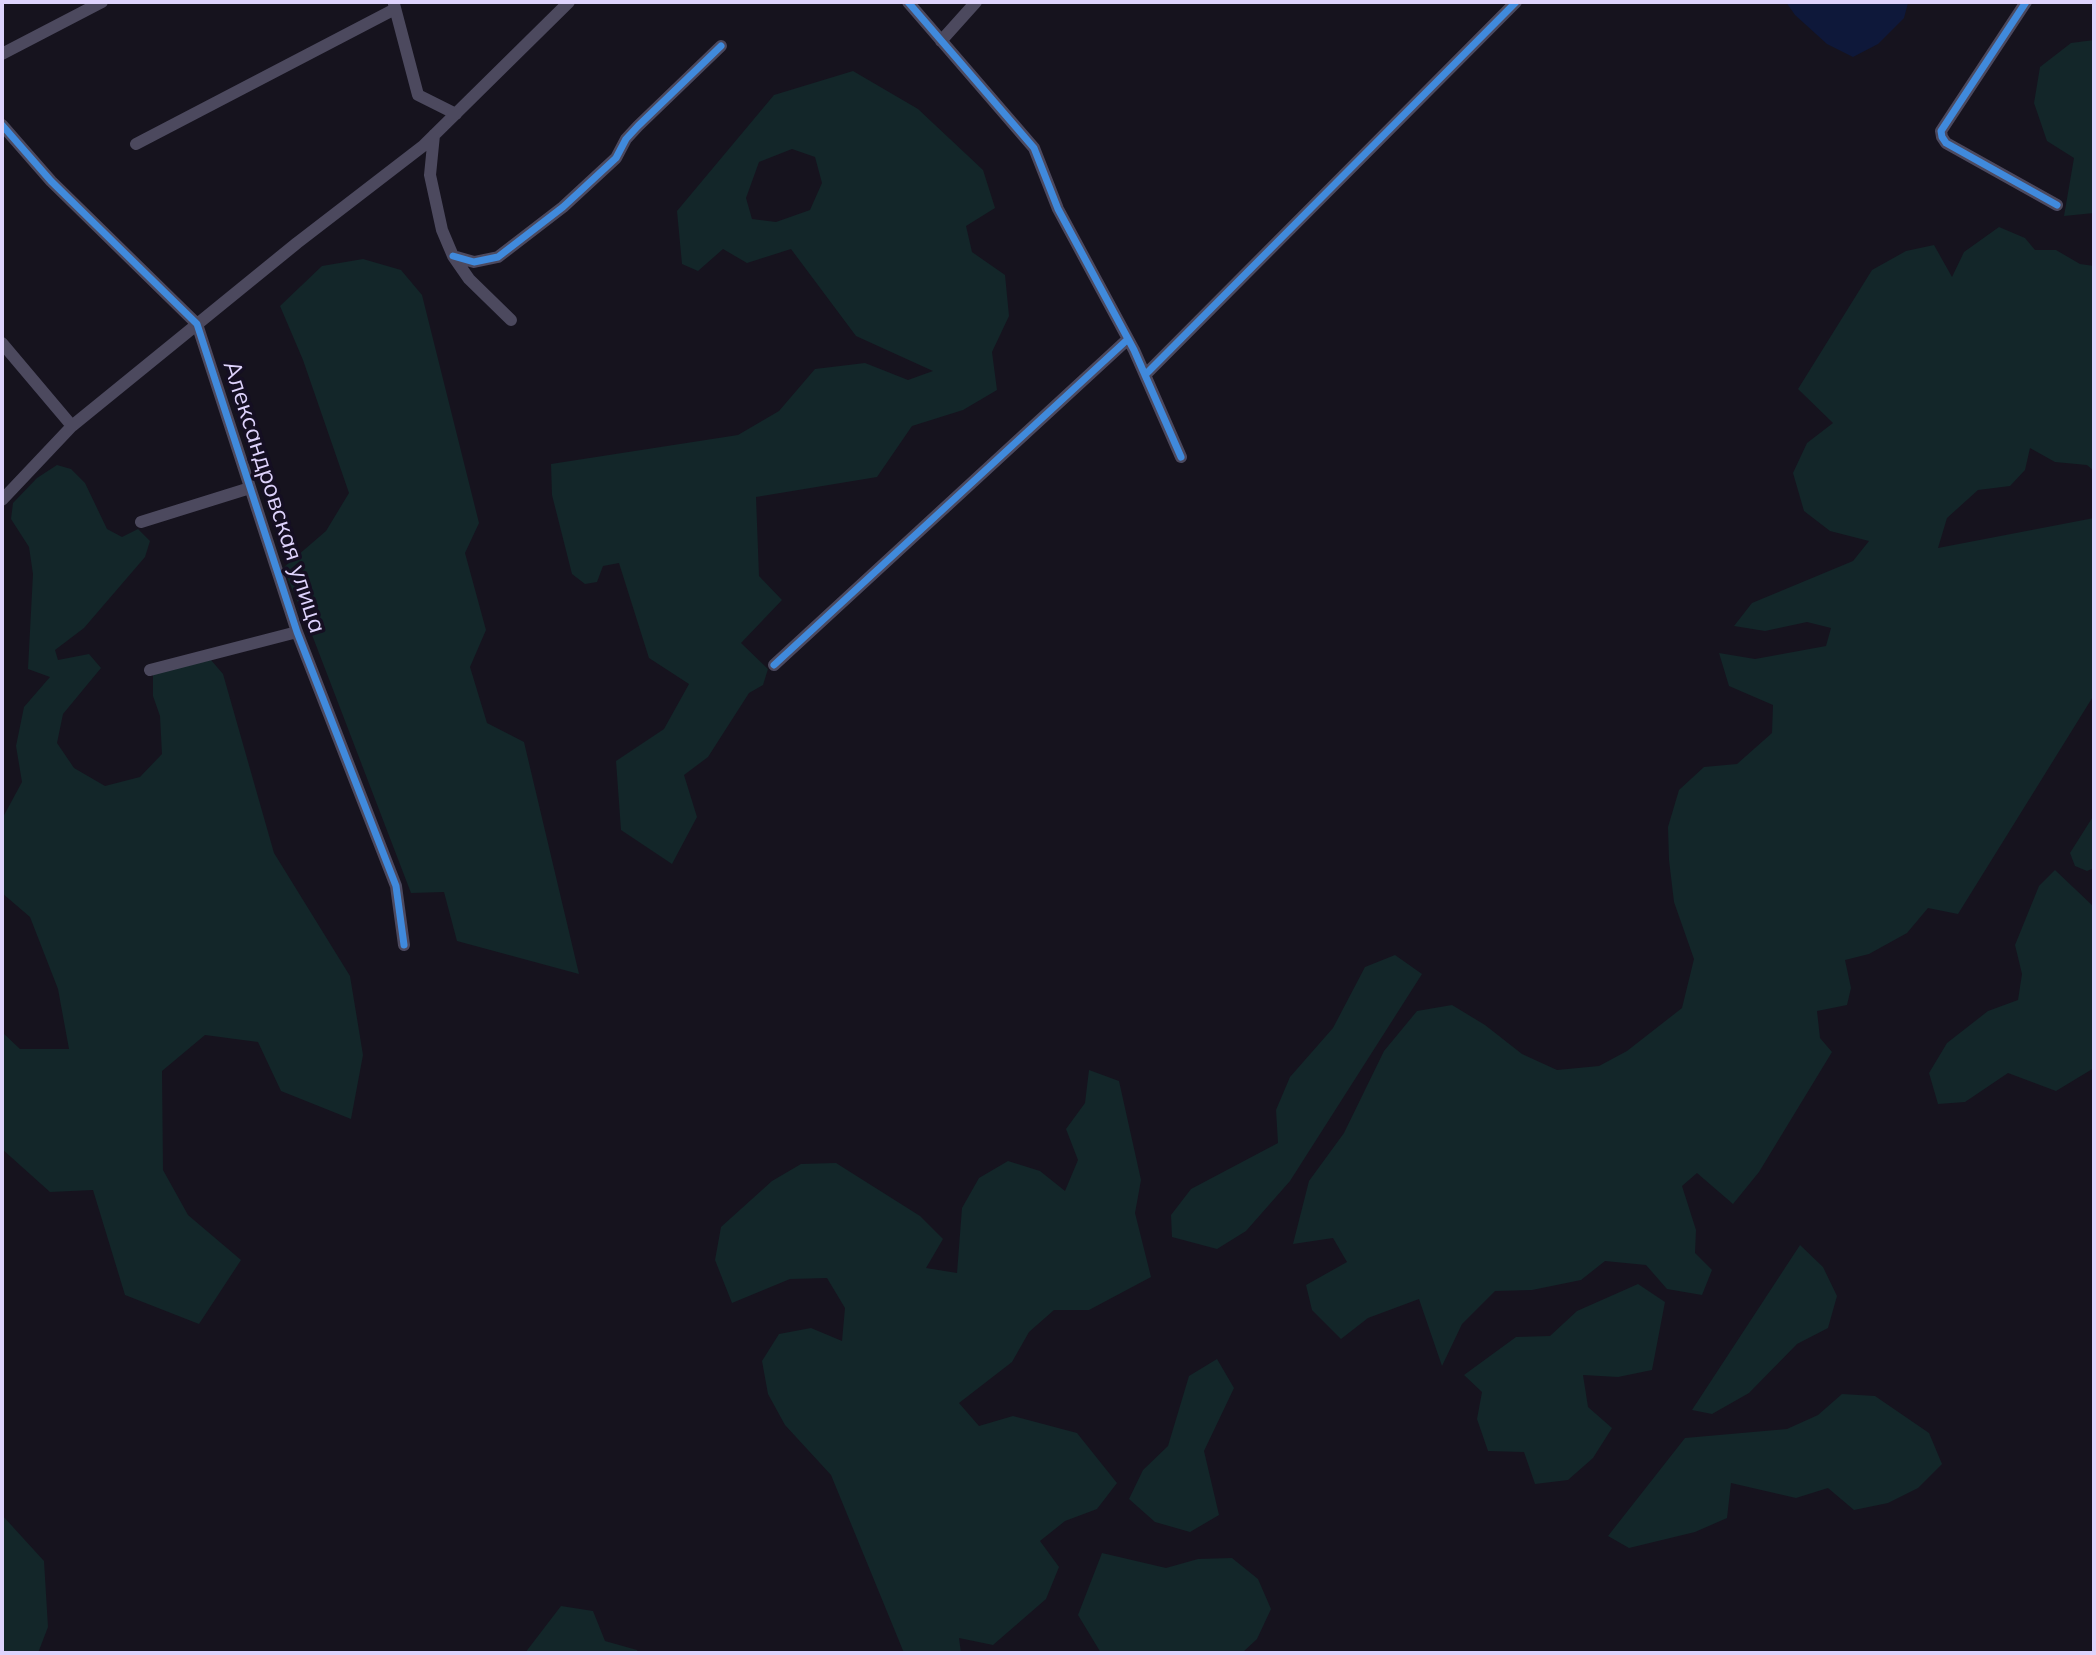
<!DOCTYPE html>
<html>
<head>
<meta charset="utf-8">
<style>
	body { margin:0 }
	#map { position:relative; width:2096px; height:1655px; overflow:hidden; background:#16131e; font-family:Mulish,sans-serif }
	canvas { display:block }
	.frame { position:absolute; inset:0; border:4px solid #ded3fc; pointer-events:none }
</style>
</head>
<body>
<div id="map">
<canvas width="2096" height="1655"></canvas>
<div class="frame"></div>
</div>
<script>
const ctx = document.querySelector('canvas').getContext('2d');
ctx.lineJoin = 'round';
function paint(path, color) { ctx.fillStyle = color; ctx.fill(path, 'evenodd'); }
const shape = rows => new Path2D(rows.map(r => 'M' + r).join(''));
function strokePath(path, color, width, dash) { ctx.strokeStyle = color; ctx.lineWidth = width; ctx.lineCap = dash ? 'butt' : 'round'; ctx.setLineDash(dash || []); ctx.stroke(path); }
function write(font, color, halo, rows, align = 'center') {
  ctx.font = font + ' Mulish,sans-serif'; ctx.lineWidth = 7; ctx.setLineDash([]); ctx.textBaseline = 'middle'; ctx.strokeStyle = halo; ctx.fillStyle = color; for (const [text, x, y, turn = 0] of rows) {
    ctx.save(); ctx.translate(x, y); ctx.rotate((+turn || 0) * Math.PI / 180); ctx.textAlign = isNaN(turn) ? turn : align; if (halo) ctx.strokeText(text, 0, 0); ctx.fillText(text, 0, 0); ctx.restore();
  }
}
const green = shape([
	[2094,40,2094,213,2064,216,2074,158,2047,141,2034,103,2040,67,2071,43],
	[853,71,918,109,983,170,995,208,966,226,972,252,1005,275,1009,316,992,352,997,390,963,410,912,426,877,477,756,497,759,576,782,600,741,643,768,669,763,685,749,693,708,757,684,775,697,817,672,864,621,830,616,761,664,729,689,684,649,658,619,563,603,566,597,582,585,584,572,574,552,495,551,464,738,435,779,411,815,369,865,363,908,380,933,371,856,336,791,249,747,263,723,249,698,271,682,264,677,211,774,95],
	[792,149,815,157,822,183,810,210,776,222,752,219,746,198,759,162],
	[1999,227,2025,238,2035,250,2056,250,2080,264,2094,266,2094,471,2087,465,2055,462,2030,448,2025,470,2010,486,1978,490,1947,518,1938,548,2094,518,2094,695,1958,914,1928,908,1907,933,1869,954,1845,960,1851,988,1847,1005,1817,1011,1820,1038,1832,1052,1759,1172,1733,1204,1697,1173,1682,1186,1696,1230,1695,1253,1712,1270,1702,1295,1667,1289,1646,1265,1605,1261,1581,1280,1532,1290,1495,1291,1462,1324,1442,1366,1419,1299,1368,1318,1341,1339,1312,1310,1306,1285,1347,1262,1333,1238,1293,1244,1309,1181,1344,1133,1384,1051,1417,1011,1452,1005,1485,1025,1522,1054,1557,1070,1599,1066,1627,1051,1682,1008,1694,959,1674,902,1669,860,1668,827,1679,790,1704,767,1737,764,1772,733,1773,705,1729,686,1719,653,1755,659,1826,646,1831,628,1807,622,1765,631,1734,626,1752,603,1853,561,1869,541,1830,531,1804,511,1793,473,1807,443,1833,423,1798,389,1872,270,1906,251,1934,245,1952,277,1964,252],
	[363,259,401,270,422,295,479,523,465,553,486,630,470,667,487,723,524,742,579,974,457,941,444,892,411,893,314,640,283,568,326,531,349,493,303,360,280,306,322,266],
	[57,465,71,469,85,483,107,529,122,537,138,529,150,541,145,557,84,628,55,650,58,660,89,654,101,668,63,714,57,743,74,768,105,786,140,777,162,754,160,716,153,696,153,673,211,660,223,674,274,853,350,976,363,1055,351,1119,281,1091,258,1042,205,1035,162,1071,163,1170,188,1215,241,1260,199,1324,125,1295,93,1190,50,1192,2,1149,2,1032,20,1049,69,1049,58,989,30,917,2,893,2,819,22,782,16,746,24,707,50,677,28,669,33,574,29,547,11,519,13,503,37,478],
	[2094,815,2094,868,2087,871,2075,866,2070,853],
	[2055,870,2094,907,2094,1068,2056,1091,2008,1073,1965,1102,1938,1104,1929,1073,1947,1043,1988,1011,2018,1000,2022,974,2015,945,2039,886],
	[1395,955,1422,974,1290,1181,1246,1231,1217,1249,1172,1237,1171,1215,1191,1189,1278,1143,1276,1110,1290,1077,1333,1028,1365,967],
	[1089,1070,1119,1081,1141,1180,1135,1213,1151,1277,1089,1310,1054,1310,1029,1332,1012,1362,959,1403,979,1426,1013,1416,1077,1433,1117,1483,1097,1509,1065,1521,1040,1541,1059,1567,1046,1599,993,1645,959,1638,961,1653,904,1653,831,1475,785,1425,768,1394,762,1361,779,1334,811,1328,842,1341,845,1308,827,1278,790,1279,732,1303,715,1260,721,1227,772,1181,801,1164,836,1163,920,1216,943,1239,926,1268,957,1273,962,1208,979,1178,1008,1161,1040,1171,1065,1191,1078,1160,1066,1129,1085,1103],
	[1800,1245,1823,1267,1837,1296,1828,1328,1797,1344,1749,1393,1712,1414,1692,1410],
	[1638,1284,1665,1302,1652,1370,1618,1377,1583,1375,1588,1407,1612,1428,1593,1458,1568,1480,1535,1484,1524,1452,1488,1451,1477,1419,1482,1392,1464,1375,1516,1337,1550,1336,1577,1311],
	[1217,1359,1234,1388,1204,1451,1219,1515,1190,1532,1155,1522,1129,1499,1143,1470,1168,1446,1189,1376],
	[1842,1394,1875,1396,1929,1433,1942,1464,1918,1488,1888,1503,1854,1510,1828,1488,1796,1498,1731,1483,1727,1518,1695,1532,1629,1548,1608,1536,1685,1438,1787,1429,1818,1415],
	[2,1515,44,1561,48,1627,38,1653,2,1653],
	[1102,1553,1166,1568,1198,1559,1232,1558,1258,1579,1271,1609,1257,1639,1242,1653,1101,1653,1078,1615],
	[561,1606,593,1611,605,1641,637,1650,638,1653,525,1653]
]);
const water = shape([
	[1786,2,1908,2,1908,3,1904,18,1878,44,1853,57,1827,44,1795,15]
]);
const minor = shape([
	[908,2,1034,148,1058,209,1134,350,1181,457],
	[2026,2,1941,131,1942,137,1946,143,2057,205],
	[394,4,418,95,456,114],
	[941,41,976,2],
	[2,54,102,2],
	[2,125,51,181,197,324,297,632,396,886,404,945],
	[434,135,430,175,442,230,453,256,469,279,511,320],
	[136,144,395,9],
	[453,256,474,262,498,257,563,207,616,158,626,139,638,126,721,46],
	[2,343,72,426],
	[1145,375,1516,2],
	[2,500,72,426,297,243,423,146,569,2],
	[141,522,250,488],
	[774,665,1128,339],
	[150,670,297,632]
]);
const cycleway = shape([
	[908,2,1034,148,1058,209,1134,350,1181,457],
	[2026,2,1941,131,1942,137,1946,143,2057,205],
	[2,125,51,181,197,324,297,632,396,886,404,945],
	[453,256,474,262,498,257,563,207,616,158,626,139,638,126,721,46],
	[1145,375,1516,2],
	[774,665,1128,339]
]);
const streetNames = [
	["Александровская улица",274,497,72]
];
paint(green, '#132629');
paint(water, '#0e183a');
strokePath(minor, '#4c495e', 12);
strokePath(cycleway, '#408adc', 7);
write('24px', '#ded3fc', '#150f22', streetNames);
</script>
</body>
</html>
